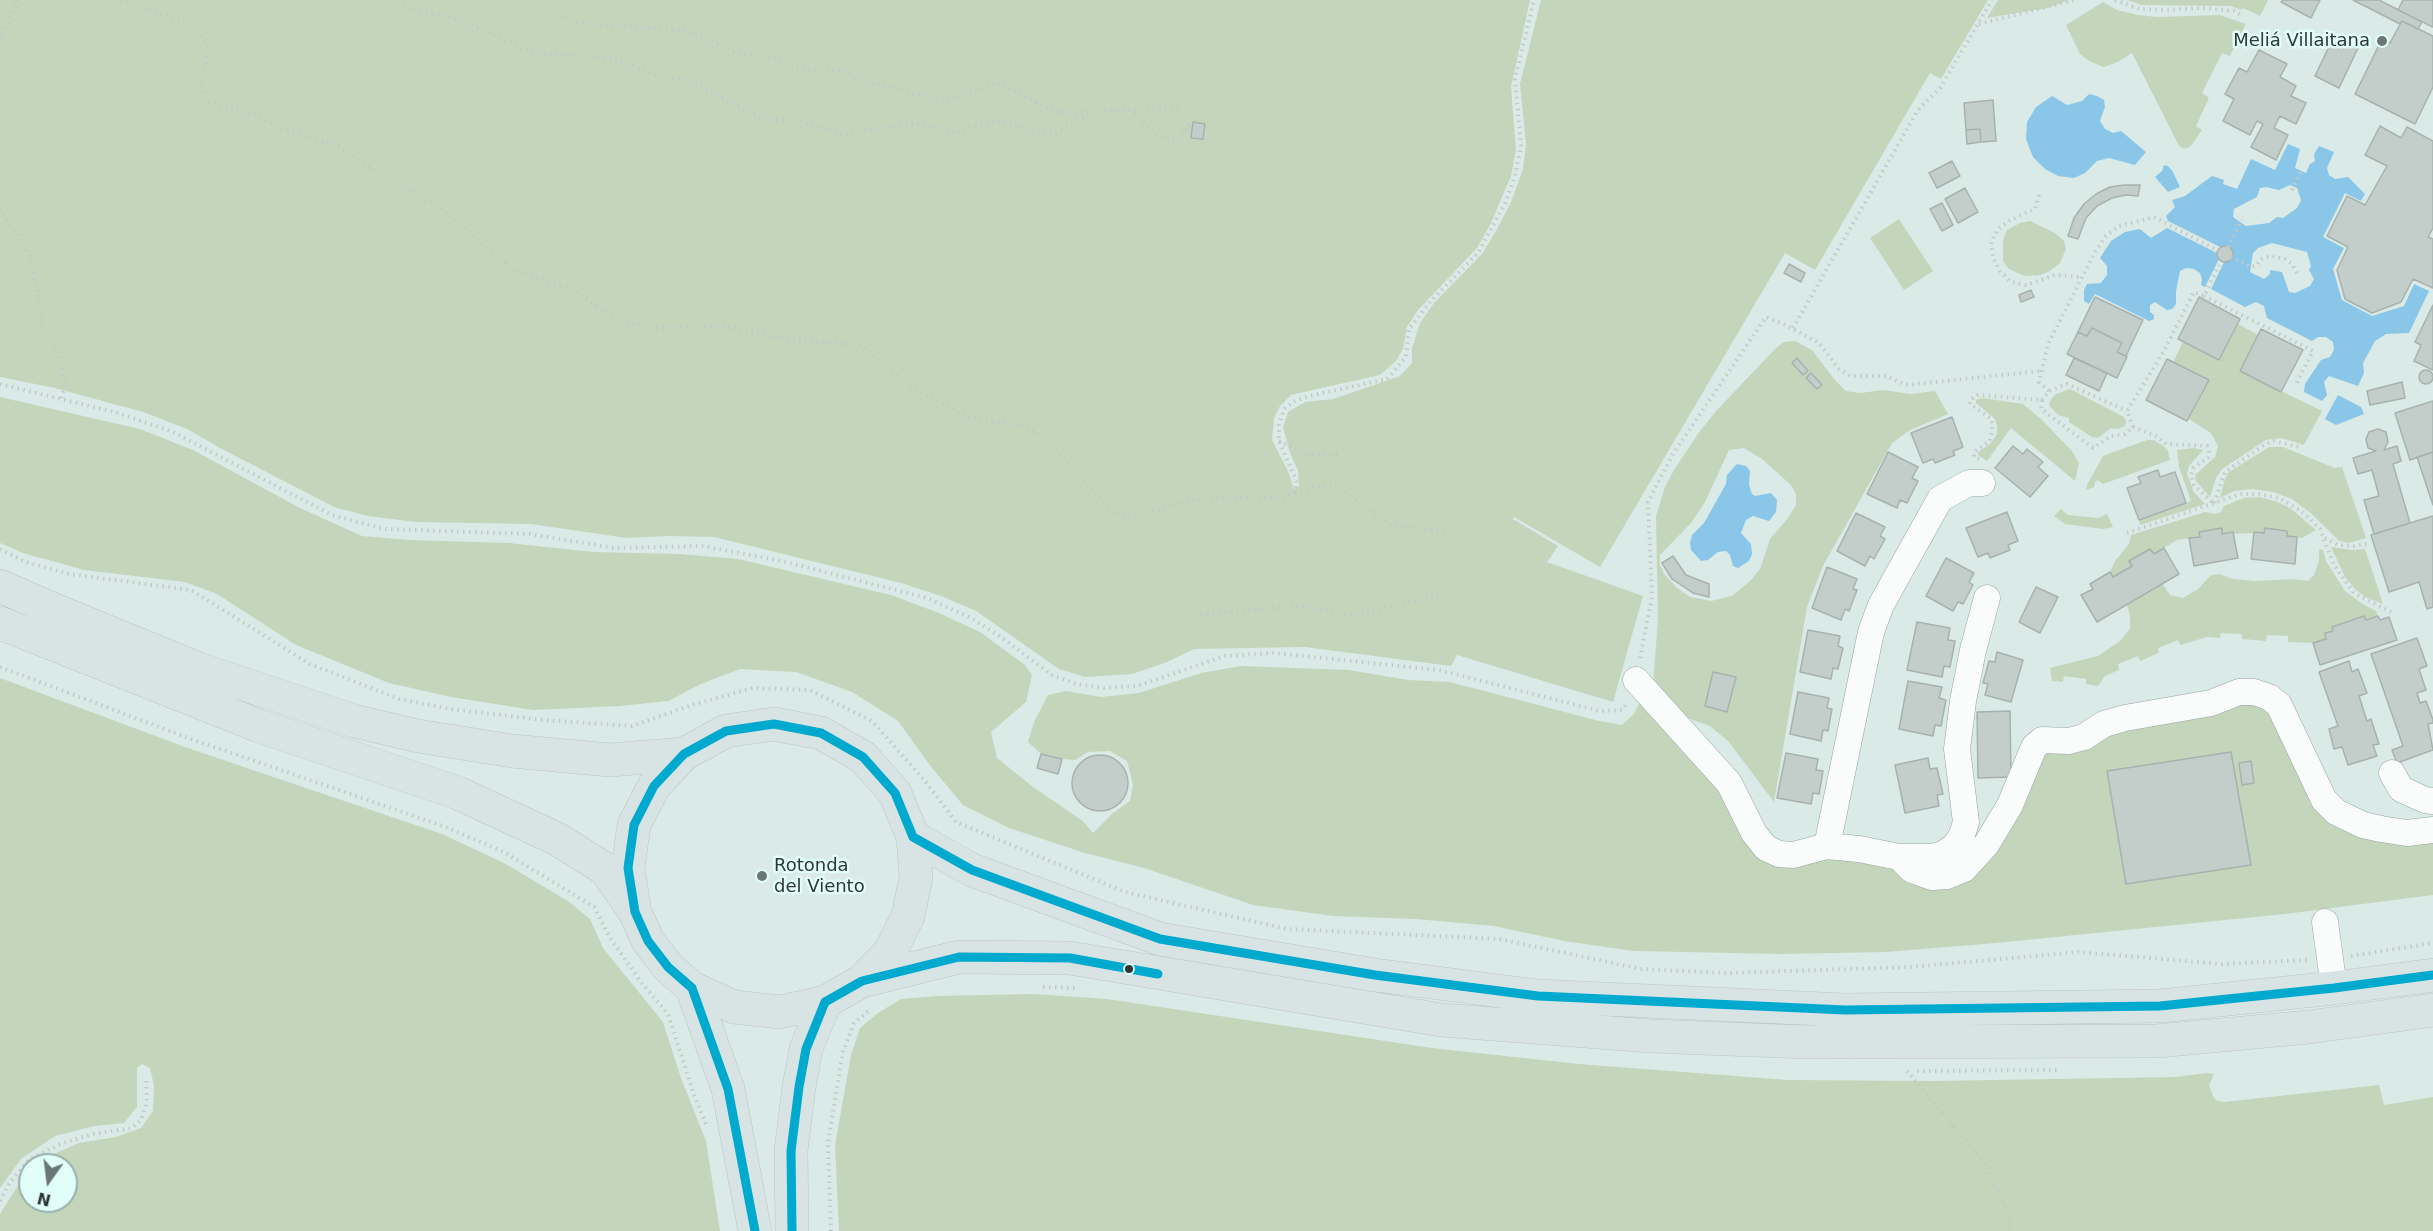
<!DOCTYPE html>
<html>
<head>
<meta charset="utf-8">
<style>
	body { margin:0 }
	#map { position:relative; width:2433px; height:1231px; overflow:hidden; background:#daeae7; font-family:"DejaVu Sans",sans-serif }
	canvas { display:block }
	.north { position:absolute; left:18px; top:1153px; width:60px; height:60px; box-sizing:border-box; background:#e1fef8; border:2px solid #99afab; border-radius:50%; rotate:194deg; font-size:16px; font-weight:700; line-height:24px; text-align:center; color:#2e3937 }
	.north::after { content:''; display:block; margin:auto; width:21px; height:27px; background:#6a7775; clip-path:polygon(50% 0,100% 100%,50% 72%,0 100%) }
</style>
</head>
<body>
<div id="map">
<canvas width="2433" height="1231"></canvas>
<div class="north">N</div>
</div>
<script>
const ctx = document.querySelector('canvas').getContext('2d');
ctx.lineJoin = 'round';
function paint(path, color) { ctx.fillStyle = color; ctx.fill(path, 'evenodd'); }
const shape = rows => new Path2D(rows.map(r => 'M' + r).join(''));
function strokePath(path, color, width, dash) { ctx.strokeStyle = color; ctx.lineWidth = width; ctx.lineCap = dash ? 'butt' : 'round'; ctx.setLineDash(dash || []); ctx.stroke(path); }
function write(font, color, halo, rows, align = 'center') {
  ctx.font = font + ' "DejaVu Sans",sans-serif'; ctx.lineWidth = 5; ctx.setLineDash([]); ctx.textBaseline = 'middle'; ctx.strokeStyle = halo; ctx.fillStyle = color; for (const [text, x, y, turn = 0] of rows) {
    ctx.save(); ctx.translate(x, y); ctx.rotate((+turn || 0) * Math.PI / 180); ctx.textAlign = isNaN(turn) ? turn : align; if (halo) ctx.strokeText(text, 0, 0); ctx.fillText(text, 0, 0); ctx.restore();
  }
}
const green = shape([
	[0,0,1530,0,1511,87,1516,150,1511,176,1491,223,1477,248,1418,310,1407,327,1403,349,1396,361,1380,375,1291,395,1280,406,1274,418,1272,440,1288,471,1294,489,1299,487,1298,471,1290,453,1283,427,1288,412,1305,402,1333,399,1400,376,1412,363,1412,348,1420,323,1434,303,1482,254,1496,231,1511,202,1523,169,1526,144,1520,84,1541,0,1988,0,1941,79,1930,73,1815,270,1785,253,1600,567,1514,517,1513,519,1558,546,1547,562,1643,596,1613,702,1457,655,1451,666,1305,647,1194,649,1167,662,1132,674,1085,677,1059,669,976,611,941,596,901,583,714,537,668,536,627,538,531,524,416,522,368,516,334,507,220,448,187,429,143,412,55,388,0,377],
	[1998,0,2070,0,2047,8,1987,18],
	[2127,0,2268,0,2260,16,2243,8,2242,10,2230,6,2142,5],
	[2103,2,2117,10,2138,15,2157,17,2220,15,2246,24,2230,56,2222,53,2202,93,2209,98,2196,126,2202,130,2191,146,2185,149,2179,146,2132,53,2118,62,2104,67,2089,61,2080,54,2066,25],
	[1899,219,1933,271,1904,290,1870,238],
	[2030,221,2055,233,2064,241,2066,249,2060,263,2050,271,2040,275,2024,276,2009,269,2003,261,2003,240,2007,230,2020,223],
	[2238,324,2258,335,2240,371,2322,411,2304,445,2281,438,2266,440,2222,469,2216,478,2210,497,2196,481,2195,475,2215,457,2218,446,2211,433,2189,419,2208,380,2173,362,2183,342,2219,360],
	[1795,341,1812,350,1835,380,1846,391,1860,393,1884,390,1910,394,1935,391,1948,414,1910,430,1892,443,1823,566,1807,607,1774,802,1729,742,1710,726,1690,719,1685,725,1653,684,1658,619,1656,516,1665,487,1674,470,1700,431,1717,410,1777,347,1784,342],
	[1744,448,1762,459,1791,485,1796,494,1796,505,1788,518,1770,539,1760,569,1751,580,1732,596,1711,601,1690,597,1676,587,1664,574,1660,565,1660,555,1691,523,1705,502,1729,450],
	[2070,389,2124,417,2126,421,2125,426,2118,429,2111,428,2098,438,2092,437,2069,422,2069,418,2058,415,2049,405,2051,399,2056,394],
	[0,397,140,429,193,450,300,508,362,536,409,540,509,543,593,552,680,554,738,559,891,595,939,613,980,632,1025,665,1032,675,1026,702,991,732,997,758,1033,787,1083,821,1093,833,1113,813,1130,801,1133,785,1127,761,1110,751,1088,752,1075,760,1062,759,1041,754,1028,742,1034,722,1048,695,1066,691,1101,697,1139,693,1201,673,1241,666,1349,670,1408,680,1450,682,1599,721,1622,725,1634,714,1643,695,1725,791,1749,837,1850,853,1949,882,2046,750,2109,729,2262,699,2319,804,2433,838,2433,895,2285,914,1996,943,1886,952,1781,954,1634,951,1564,941,1494,926,1415,919,1333,916,1253,905,1144,868,1085,853,1009,828,963,805,932,768,898,721,852,692,796,672,740,669,701,684,668,701,620,706,533,710,451,697,389,683,296,645,217,594,185,582,84,570,23,553,0,543],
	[1982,398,2023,404,2041,419,2072,451,2079,463,2075,481,2011,428,1987,461,1978,455,1978,452,1990,444,1997,434,1997,427,1995,419,1976,403,1976,400],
	[2147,440,2154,440,2163,446,2168,451,2170,460,2103,484,2098,480,2095,482,2094,487,2086,490,2087,485,2103,456],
	[2269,447,2283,447,2335,468,2342,467,2366,538,2349,543,2339,541,2313,515,2292,499,2273,492,2252,489,2234,491,2220,498,2225,479,2229,472],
	[2193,448,2203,450,2189,466,2187,474,2194,492,2205,504,2140,525,2139,520,2191,501,2179,467,2177,450],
	[2260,497,2278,502,2290,508,2316,530,2302,538,2287,536,2287,531,2265,528,2264,533,2222,534,2221,528,2200,532,2200,537,2177,540,2154,554,2150,549,2129,561,2132,566,2113,577,2110,572,2115,561,2129,544,2131,535,2205,512,2215,514,2221,512,2224,506,2244,498],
	[2061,509,2068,515,2098,518,2107,514,2113,527,2103,529,2065,524,2054,516],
	[2331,547,2352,550,2365,549,2383,604,2365,597,2355,589,2345,577],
	[2319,549,2323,550,2326,561,2345,591,2361,603,2376,611,2378,616,2366,620,2364,616,2332,627,2333,631,2325,633,2326,639,2313,643,2288,642,2288,636,2267,635,2266,641,2242,639,2242,634,2221,633,2220,638,2207,637,2180,645,2178,640,2158,648,2159,653,2140,661,2138,656,2118,664,2119,670,2105,676,2098,686,2086,684,2086,679,2064,676,2063,682,2052,681,2050,668,2098,656,2120,641,2130,629,2130,616,2127,604,2162,583,2170,595,2183,598,2198,589,2211,575,2220,574,2233,579,2254,581,2294,579,2308,581,2314,575,2319,561],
	[0,678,185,747,442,834,504,863,568,901,590,919,603,948,663,1022,681,1078,706,1141,720,1231,0,1231,0,1214,22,1179,30,1172,30,1201,66,1201,66,1165,37,1165,45,1158,79,1143,116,1137,141,1128,153,1111,154,1086,150,1068,142,1064,137,1068,137,1107,124,1123,94,1126,55,1136,21,1159,0,1188],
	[1034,994,1107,999,1432,1048,1579,1064,1788,1080,1933,1081,2176,1077,2206,1073,2214,1074,2209,1085,2213,1096,2217,1101,2224,1102,2379,1085,2384,1105,2433,1097,2433,1231,839,1231,835,1145,851,1055,860,1028,878,1013,901,999,937,996]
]);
const water = shape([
	[2089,94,2097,96,2104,100,2105,107,2100,121,2105,129,2113,133,2121,131,2146,152,2135,165,2109,158,2097,161,2085,173,2074,178,2058,176,2045,169,2033,157,2026,139,2027,122,2036,107,2052,96,2067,105,2082,101],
	[2288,144,2300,149,2295,168,2306,173,2310,164,2315,161,2314,154,2319,146,2334,152,2327,168,2329,175,2335,179,2348,177,2365,194,2361,201,2345,193,2323,237,2344,248,2333,269,2342,300,2372,316,2404,306,2414,284,2429,291,2409,333,2386,334,2375,341,2363,363,2364,373,2358,386,2329,376,2324,382,2327,395,2322,401,2304,392,2305,384,2321,360,2330,357,2334,350,2333,342,2326,337,2318,337,2312,341,2267,318,2264,306,2256,302,2245,307,2211,289,2224,262,2230,260,2231,257,2231,249,2226,246,2220,247,2168,221,2166,216,2175,207,2172,200,2185,196,2212,176,2224,180,2223,184,2237,189,2251,159,2275,170],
	[2290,185,2297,188,2301,200,2297,208,2283,218,2277,217,2269,223,2246,226,2233,217,2234,209,2257,197,2260,188,2266,187,2279,190],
	[2272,243,2307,252,2311,266,2309,270,2314,279,2310,286,2295,293,2289,292,2282,272,2270,270,2270,274,2264,279,2250,272,2253,253,2258,248],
	[2164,165,2168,166,2173,172,2180,187,2168,192,2155,177,2162,171],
	[2167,228,2217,253,2219,259,2205,287,2201,285,2202,279,2200,273,2194,269,2186,268,2180,271,2176,291,2176,304,2172,309,2167,310,2155,302,2150,305,2150,312,2154,315,2154,319,2149,321,2095,294,2089,304,2084,301,2084,290,2087,284,2101,283,2107,275,2107,266,2100,258,2111,241,2125,232,2140,229,2151,238],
	[2338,395,2361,407,2364,414,2336,425,2325,419],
	[1737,464,1746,466,1750,471,1749,485,1752,494,1755,496,1771,493,1777,500,1776,512,1769,521,1753,516,1746,520,1741,533,1751,544,1752,554,1749,561,1738,568,1733,566,1730,555,1726,551,1718,552,1708,560,1701,561,1691,550,1690,543,1692,535,1704,523,1726,484,1727,475]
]);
const building = shape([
	[2283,0,2320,0,2311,18,2281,2,2283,0],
	[2353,0,2379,0,2422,22,2418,29,2402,21,2400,24,2353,0],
	[2403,0,2433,0,2433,27,2398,10,2403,0],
	[2402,21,2433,36,2433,87,2415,124,2355,94,2382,39,2390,43,2402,21],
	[2335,34,2359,46,2339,88,2315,76,2335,34],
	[2259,50,2287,64,2280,77,2296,86,2291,96,2306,103,2296,124,2280,116,2274,128,2288,135,2276,160,2251,147,2263,124,2257,121,2250,135,2223,121,2234,99,2225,94,2239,68,2247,72,2259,50],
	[1993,100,1996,141,1981,142,1980,129,1966,130,1964,103,1993,100],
	[1193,122,1205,124,1203,139,1191,138,1193,122],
	[2380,126,2401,138,2407,127,2433,141,2433,228,2428,237,2433,239,2433,288,2413,279,2401,302,2372,313,2345,299,2337,270,2348,247,2327,236,2347,196,2365,205,2387,166,2365,155,2380,126],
	[1980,129,1981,142,1967,144,1966,130,1980,129],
	[1952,161,1960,176,1937,188,1929,173,1952,161],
	[2124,185,2140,185,2138,196,2126,195,2112,198,2097,206,2086,218,2078,239,2068,236,2074,218,2084,204,2096,194,2110,187,2124,185],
	[1965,188,1978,212,1958,223,1945,199,1965,188],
	[1942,203,1953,225,1942,231,1930,209,1942,203],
	'2217 254a8 8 0 1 1 16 0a8 8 0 1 1-16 0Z',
	[1789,264,1805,273,1801,282,1784,273,1789,264],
	[2031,290,2034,297,2021,302,2019,295,2031,290],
	[2095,297,2143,320,2126,356,2117,352,2122,343,2092,328,2087,336,2078,332,2095,297],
	[2199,297,2240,319,2219,360,2178,339,2199,297],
	[2433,305,2433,370,2414,361,2421,345,2415,342,2433,305],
	[2092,328,2122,343,2117,352,2127,357,2117,378,2067,354,2078,332,2087,336,2092,328],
	[2261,329,2303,350,2281,392,2240,371,2261,329],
	[1797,358,1808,371,1803,375,1792,363,1797,358],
	[2074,358,2107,373,2099,391,2066,375,2074,358],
	[2167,359,2209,380,2187,421,2146,400,2167,359],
	'2419 377a7 7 0 1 1 14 0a7 7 0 1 1-14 0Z',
	[1811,373,1822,385,1817,389,1806,378,1811,373],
	[2402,382,2405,398,2370,405,2367,391,2402,382],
	[2433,401,2433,452,2410,460,2395,413,2433,401],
	[1952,417,1963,447,1953,451,1955,455,1935,463,1933,459,1923,463,1911,433,1952,417],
	[2378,429,2386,432,2388,442,2384,450,2397,446,2401,461,2393,464,2410,523,2374,534,2364,500,2379,496,2372,470,2358,474,2353,458,2376,451,2368,448,2366,439,2369,432,2378,429],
	[2013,446,2023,454,2027,449,2043,462,2038,467,2048,476,2030,497,1995,468,2013,446],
	[1888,452,1918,467,1912,478,1918,481,1907,503,1900,500,1897,508,1867,494,1888,452],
	[2433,452,2433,505,2417,457,2433,452],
	[2158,470,2160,477,2175,472,2186,503,2139,520,2127,488,2141,483,2138,477,2158,470],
	[2007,512,2018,541,2008,545,2010,550,1990,558,1988,553,1978,557,1966,528,2007,512],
	[1856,513,1885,527,1880,536,1885,539,1874,559,1870,556,1865,566,1837,551,1856,513],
	[2433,516,2433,607,2427,609,2419,582,2389,592,2371,535,2433,516],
	[2222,528,2222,534,2233,532,2238,558,2194,566,2189,538,2200,537,2199,532,2222,528],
	[2265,528,2287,531,2287,536,2297,537,2295,564,2251,559,2254,532,2264,533,2265,528],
	[2164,548,2179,574,2097,622,2081,595,2093,589,2090,584,2110,572,2113,577,2132,566,2129,561,2150,549,2154,554,2164,548],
	[1673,556,1686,575,1709,584,1709,597,1693,593,1672,579,1662,563,1673,556],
	[1946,558,1974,573,1969,582,1973,585,1963,604,1958,602,1953,611,1926,596,1946,558],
	[1827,567,1857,579,1853,589,1857,590,1849,611,1845,609,1841,620,1812,608,1827,567],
	[2036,587,2058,597,2040,633,2019,622,2036,587],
	[2364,616,2366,620,2378,616,2380,620,2389,617,2397,640,2320,665,2313,643,2326,639,2325,633,2333,631,2332,627,2364,616],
	[1917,622,1950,628,1948,640,1955,641,1950,667,1944,666,1942,677,1907,670,1917,622],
	[1808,630,1840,636,1838,646,1843,648,1838,669,1833,668,1831,679,1800,672,1808,630],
	[2417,638,2427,666,2419,669,2426,690,2417,693,2420,703,2426,701,2433,720,2433,723,2428,724,2433,750,2397,763,2392,750,2403,746,2371,654,2417,638],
	[1997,652,2023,660,2011,702,1985,695,1988,684,1983,683,1989,661,1995,662,1997,652],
	[2349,661,2352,672,2358,669,2367,693,2359,696,2367,721,2371,719,2379,744,2373,745,2377,756,2348,765,2342,747,2334,749,2329,729,2338,726,2319,672,2349,661],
	[1713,672,1736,677,1727,712,1705,706,1713,672],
	[1908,681,1942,687,1939,698,1946,700,1941,726,1935,725,1933,736,1899,729,1908,681],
	[1798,692,1829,698,1827,708,1832,709,1828,731,1823,730,1821,741,1790,734,1798,692],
	[2010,711,2011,777,1978,778,1977,712,2010,711],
	[2231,752,2251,865,2126,884,2107,771,2231,752],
	[1786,753,1818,759,1816,770,1823,771,1819,794,1813,793,1811,804,1777,798,1786,753],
	[1041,754,1062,759,1058,774,1037,768,1041,754],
	'1072 783a28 28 0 1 1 56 0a28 28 0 1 1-56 0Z',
	[1928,758,1930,769,1937,768,1943,794,1937,795,1939,806,1905,813,1895,765,1928,758],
	[2251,761,2254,783,2242,785,2239,763,2251,761]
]);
const path = shape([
	[121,0,199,28,209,49,200,85,207,101,262,118,291,132,337,145,367,166,438,206,515,271,572,289,620,322,659,328,724,326,768,336,862,346,912,388,969,418,1025,426,1046,439,1111,511,1126,516,1152,512,1192,499,1282,498,1295,492,1297,482,1279,441,1279,425,1284,409,1295,401,1309,396,1387,379,1406,357,1409,329,1431,301,1478,253,1505,203,1515,176,1521,146,1515,79,1534,0],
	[399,0,416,11,449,16,535,53,611,58,662,77,691,81,764,120,793,120,844,134,920,123,954,133,996,120,1051,135,1092,113],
	[527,0,576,23,689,31,731,51,775,59,802,69,840,70,860,80,948,101,996,82,1055,112,1092,112,1143,109,1176,109,1189,125,1178,140,1156,134,1130,110],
	[2115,0,2139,9,2168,10,2203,8,2234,11,2241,15],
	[1979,24,2075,0],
	[0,40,18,0],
	[2292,190,2302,169],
	[2039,195,2035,209,2012,219,1998,229,1991,242,1993,258,2000,271,2011,282,2026,285,2055,275,2082,277],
	[0,209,29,254,39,298,42,326,57,350,66,383,61,398],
	[2228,247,2242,220],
	[2231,257,2251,267,2257,265,2261,259,2271,256,2285,259,2292,264,2298,275],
	[2204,296,2313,351,2296,384],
	[1793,328,1918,110,1940,88,1992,0],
	[0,384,118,413,173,432,332,515,384,529,530,534,615,548,702,546,782,561,927,598,971,618,1001,637,1052,675,1076,684,1104,688,1137,686,1224,656,1274,653,1439,670,1600,711,1622,710,1628,702],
	[2049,391,2039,382,2048,344,2096,250,2106,236,2119,226,2154,217,2217,250],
	[2042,400,2049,391,2067,384,2127,411],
	[2133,427,2156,436,2166,444,2207,446,2209,451,2209,457,2193,468,2191,476,2194,485,2214,504,2225,472,2264,445,2274,441,2300,447],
	[1279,441,1304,454,1341,454],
	[1979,459,1974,457,1975,451,1990,441,1993,425,1990,418,1970,404,1970,400,1978,395,2042,400,2041,409,2093,448,2111,436,2125,434,2133,427,2127,411,2164,351,2194,292,2204,296,2219,265],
	[1295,492,1334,484,1389,524,1447,532],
	[2127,533,2240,494,2258,494,2279,498,2300,510,2320,529,2334,565,2354,593,2391,612],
	[2325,538,2338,545,2354,546,2368,544],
	[0,549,26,562,69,574,191,590,310,664,399,699,450,709,544,720,632,726,695,704,753,688,810,690,872,721,925,781,956,822,1125,892,1287,929,1499,939,1641,969,1729,973,1910,967,2078,952,2222,964,2308,960],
	[1201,614,1299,606,1354,616,1439,595],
	[1640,658,1652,597,1648,502,1673,454,1766,317,1786,325,1819,343,1839,369,1850,376,1886,376,1906,385,2041,371],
	[0,667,191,739,443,826,504,852,594,907,609,936,640,981,668,1014,694,1095,706,1124],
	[2351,956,2433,943],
	[1043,987,1077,988],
	[1907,1071,1987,1166,2009,1214,2010,1231],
	[1917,1071,2059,1070],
	[0,1201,10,1182,30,1159,58,1145,92,1134,132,1128,141,1120,147,1102,146,1077],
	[831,1231,828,1143,843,1052,854,1023,871,1009]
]);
const minor = shape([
	[1636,680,1729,783,1754,833,1766,848,1779,854,1793,855,1827,846,1859,849,1899,857,1912,870,1932,877,1947,876,1964,869,1986,845,2010,805,2034,747,2042,740,2069,741,2084,737,2104,724,2125,718,2211,703,2239,692,2254,692,2269,697,2279,705,2324,800,2336,812,2363,825,2381,829,2407,833,2433,830],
	[2392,773,2401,789,2425,800,2433,801],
	[1827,846,1871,632,1881,605,1940,499,1969,483,1982,483],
	[1899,857,1931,857,1943,854,1955,846,1962,835,1966,822,1957,749,1963,701,1973,650,1987,598],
	[2325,922,2334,988]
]);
const major = shape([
	[0,586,57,611,199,669,354,721,418,736,512,751,610,760,684,754],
	[0,623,259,726,458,793,557,839,605,869,635,912,648,941,668,967,692,988,734,1007,780,1012,825,1002,862,981,959,957,1070,958,1441,1020,1651,1036,1806,1042,2157,1041,2309,1027,2433,1010],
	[913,837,972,870,1160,939,1375,975,1538,996,1845,1010,2160,1006,2334,988,2433,975],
	[634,907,628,868,634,825,654,786,684,754,726,731,774,724,821,733,863,757,895,793,913,837,916,877,908,916,890,952,862,981],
	[692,988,728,1089,755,1231],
	[792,1231,791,1151,799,1087,806,1049,825,1002]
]);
const bus1 = shape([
	[755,1231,728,1089,692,988,668,967,648,941,635,912,628,868,634,825,654,786,684,754,726,731,774,724,821,733,863,757,895,793,913,837,972,870,1160,939,1375,975,1538,996,1845,1010,2160,1006,2334,988,2433,975],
	[792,1231,791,1151,799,1087,806,1049,825,1002,862,981,959,957,1070,958,1158,974]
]);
const markers = [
	[2382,41,6,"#6a7775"],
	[762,876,6,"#6a7775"],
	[1129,969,5,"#2e3937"]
];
const poiNames = [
	["Meliá Villaitana",2370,41],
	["Rotonda",774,866,"left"],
	["del Viento",774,887,"left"]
];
paint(green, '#c3d6bc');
paint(water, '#89c6e8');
paint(building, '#c3ceca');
strokePath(building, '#a7b2ae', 1.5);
strokePath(minor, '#99a5a3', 27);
strokePath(major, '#bcc5c3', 34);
strokePath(path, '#c3c9c7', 4, [1.5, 4.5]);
strokePath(minor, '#f9fcfb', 26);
strokePath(major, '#d8e3e4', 33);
strokePath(bus1, '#00a9ce', 9);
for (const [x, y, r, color] of markers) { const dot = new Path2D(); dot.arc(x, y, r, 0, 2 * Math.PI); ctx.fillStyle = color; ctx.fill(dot); strokePath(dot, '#e1fef8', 2); }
write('18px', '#2e3937', '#e1fef8', poiNames, 'right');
</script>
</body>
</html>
